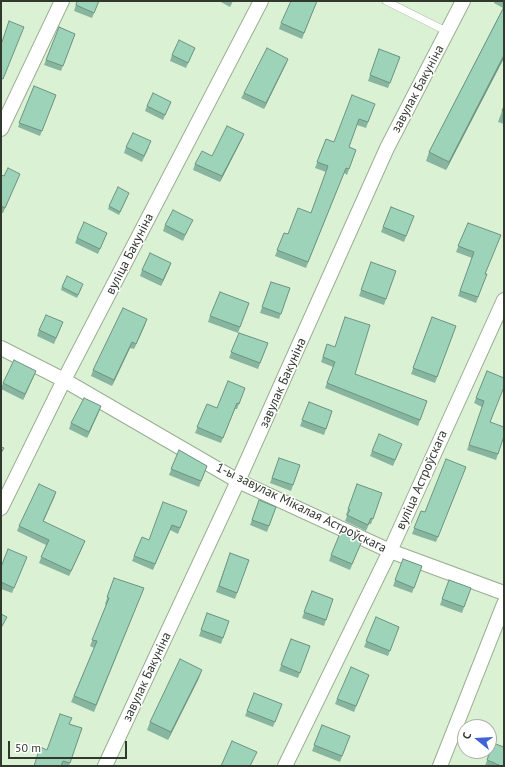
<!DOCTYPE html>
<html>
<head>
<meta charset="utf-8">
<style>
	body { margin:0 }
	#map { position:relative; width:505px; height:767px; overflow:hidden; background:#dbf1d4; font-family:"PT Sans",sans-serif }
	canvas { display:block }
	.frame { position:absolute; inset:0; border:2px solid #31392e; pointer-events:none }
	.north { position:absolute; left:457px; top:719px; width:40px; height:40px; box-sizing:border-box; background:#fff; border:1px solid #adb0ab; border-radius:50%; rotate:288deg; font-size:11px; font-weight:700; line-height:16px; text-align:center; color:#31392e }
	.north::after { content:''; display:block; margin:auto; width:14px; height:18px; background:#4163d5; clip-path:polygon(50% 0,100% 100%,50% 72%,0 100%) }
	.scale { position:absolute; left:8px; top:741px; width:119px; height:18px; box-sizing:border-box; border:2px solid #31392e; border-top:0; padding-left:5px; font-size:12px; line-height:14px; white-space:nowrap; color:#31392e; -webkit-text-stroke:3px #fff; paint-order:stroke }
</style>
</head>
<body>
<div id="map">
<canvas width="505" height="767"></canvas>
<div class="frame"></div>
<div class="north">С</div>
<div class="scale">50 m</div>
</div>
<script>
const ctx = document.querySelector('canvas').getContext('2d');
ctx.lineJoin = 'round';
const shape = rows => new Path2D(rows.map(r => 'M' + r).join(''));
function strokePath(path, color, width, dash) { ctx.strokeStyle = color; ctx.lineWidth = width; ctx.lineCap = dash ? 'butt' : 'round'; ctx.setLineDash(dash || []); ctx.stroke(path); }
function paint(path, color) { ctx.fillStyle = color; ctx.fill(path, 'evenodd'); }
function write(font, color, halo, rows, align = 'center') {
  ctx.font = font + ' "PT Sans",sans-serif'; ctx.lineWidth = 3; ctx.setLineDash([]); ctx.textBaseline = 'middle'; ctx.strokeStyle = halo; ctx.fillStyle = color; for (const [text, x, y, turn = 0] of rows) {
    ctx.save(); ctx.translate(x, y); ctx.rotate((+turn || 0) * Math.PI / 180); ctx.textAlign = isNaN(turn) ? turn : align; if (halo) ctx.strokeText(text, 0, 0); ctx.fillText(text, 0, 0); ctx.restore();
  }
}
const service = shape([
	[386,1,448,32]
]);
const minor = shape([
	[1,129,62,1],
	[1,348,64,380,238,481,390,551,504,593],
	[1,508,64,380,261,1],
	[105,766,238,481,387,148,463,1],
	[285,766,390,551,504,300],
	[440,766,504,604]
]);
const wall = shape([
	[77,1,99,1,92,18,74,11],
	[219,1,233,1,230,7],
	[317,1,302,39,279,29,281,23],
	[494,1,504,1,504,58,446,170,426,161,429,152,503,8,494,3],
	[59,27,75,34,61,71,44,65],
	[195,48,186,68,170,61,172,55],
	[379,49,400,57,388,88,368,81],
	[288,59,286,64,264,109,241,98,244,93],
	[34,86,56,95,40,136,18,127],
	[171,102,163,120,145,111,147,106],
	[375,104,366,128,357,125,349,147,356,150,347,175,344,173,306,268,275,256,284,233,288,234,311,213,326,172,315,168,326,139,334,142],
	[504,106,504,124,498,122],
	[244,134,242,139,220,182,193,170,195,164,212,156],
	[126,147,149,147,142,162,124,153],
	[1,175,4,176,18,179,3,213,1,213],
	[128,196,119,215,108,209,109,206],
	[391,207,414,216,404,242,381,232],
	[468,223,486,274,487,274,476,303,458,296,472,258,456,252],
	[165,225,190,225,183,241,163,231],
	[107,233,98,254,75,243,77,238],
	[371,262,396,271,384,305,359,296],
	[171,263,161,286,140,276,142,270],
	[271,282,290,288,279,319,260,313],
	[62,287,82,287,77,298,61,290],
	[249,303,238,333,208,322,210,316],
	[432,317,456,326,435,383,411,374],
	[63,322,54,344,37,336,39,330],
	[145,325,134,349,130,348,112,386,91,376,93,370],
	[239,333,268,343,258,369,229,358],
	[327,344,355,374,427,401,418,426,325,388,333,367,321,362],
	[36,371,23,400,1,389,3,383],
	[487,371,490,422,504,436,496,460,467,450,482,407,474,403],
	[245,388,237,409,235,409,221,443,195,433,207,404,217,408],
	[309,402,332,411,324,435,300,426],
	[101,406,87,438,69,429,71,423],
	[400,449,393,466,370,456,372,451],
	[179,450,207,466,199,487,169,475],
	[279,458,300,465,291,491,270,483],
	[466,467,436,542,412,534,421,511,425,512],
	[357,484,382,493,371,524,369,524,366,531,345,521,347,516,346,515],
	[56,492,43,521,83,546,69,576,39,563,46,545,17,531,19,526],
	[259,500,276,507,267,532,250,525],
	[187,511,178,534,170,530,153,570,132,561,134,556],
	[362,541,350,570,329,561,331,555],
	[230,553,249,560,235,599,216,592],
	[403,559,422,566,412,593,393,586],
	[25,562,12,593,1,589,1,567],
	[114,578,144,588,94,712,71,702,94,648,90,646,106,605,105,604],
	[449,580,471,588,462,613,440,605],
	[312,591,333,599,324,626,302,618],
	[207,613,229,621,221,644,199,636],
	[376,617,399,627,388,656,364,647],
	[291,639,310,646,298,678,279,671],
	[369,675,354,712,335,704,337,699],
	[199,678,168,740,147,730,150,722],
	[254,693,282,704,273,727,245,716],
	[69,724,82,728,69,766,34,766],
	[322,725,350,736,340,762,312,751],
	[493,743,504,766,485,766]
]);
const shadedWall = shape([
	[504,55,504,58,446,170,449,162],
	[288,59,286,64,264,109,266,103],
	[244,134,242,139,220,182,222,176],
	[171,263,169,269,161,286,163,280],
	[147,319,145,325,134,349,136,344],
	[132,342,130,348,112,386,114,380],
	[36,371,34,376,23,400,25,394],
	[101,406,99,412,87,438,89,432],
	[56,492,54,498,41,527,43,521],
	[85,541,83,546,69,576,71,571],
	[202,670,199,678,168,740,171,732]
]);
const building = shape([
	[77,1,99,1,94,13,76,5,77,1],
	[291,1,317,1,304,33,281,23,291,1],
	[504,7,504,55,449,162,429,152,504,7],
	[9,21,24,27,3,79,1,78,1,45,9,21],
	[59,27,75,34,63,66,46,60,59,27],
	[179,40,195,48,188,63,172,55,179,40],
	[267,48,288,59,266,103,244,93,267,48],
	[379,49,400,57,390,83,370,75,379,49],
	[34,86,56,95,42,131,19,123,34,86],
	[153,93,171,102,165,115,147,106,153,93],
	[352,95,375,104,368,122,359,119,349,147,356,150,349,169,346,168,308,262,277,250,284,233,288,234,298,208,311,213,328,166,317,162,326,139,334,142,352,95],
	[504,106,504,112,502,111,504,106],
	[227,126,244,134,222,176,195,164,202,151,212,156,227,126],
	[133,133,151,141,144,156,126,147,133,133],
	[8,168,20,174,5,208,1,206,1,175,4,176,8,168],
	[118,187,129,193,120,212,109,206,118,187],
	[391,207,414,216,406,236,383,227,391,207],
	[173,210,193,220,185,235,165,225,173,210],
	[84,222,107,233,100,249,77,238,84,222],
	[468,223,501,235,485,274,487,274,478,297,460,291,474,252,458,246,468,223],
	[150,253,171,263,163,280,142,270,150,253],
	[371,262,396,271,386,299,361,290,371,262],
	[67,276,83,284,78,295,62,287,67,276],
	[271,282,290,288,281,314,262,307,271,282],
	[220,292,249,303,240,327,210,316,220,292],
	[123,308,147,319,136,344,132,342,114,380,93,370,123,308],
	[46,315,63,322,56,338,39,330,46,315],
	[345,317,370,325,355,374,427,401,420,420,327,383,335,362,323,357,327,344,335,347,345,317],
	[432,317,456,326,437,377,413,368,432,317],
	[239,333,268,343,260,363,231,352,239,333],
	[14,360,36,371,25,394,3,383,14,360],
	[487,371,504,378,504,387,490,422,504,427,504,436,498,454,469,445,484,401,476,398,487,371],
	[228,381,245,388,239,404,237,403,223,438,197,427,207,404,217,408,228,381],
	[84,398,101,406,89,432,71,423,84,398],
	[309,402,332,411,326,429,302,420,309,402],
	[379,434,402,444,395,460,372,451,379,434],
	[1,447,4,448,1,453,1,447],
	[179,450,207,466,201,481,171,469,179,450],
	[279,458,300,465,293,485,272,478,279,458],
	[446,459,466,467,438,537,414,528,421,511,425,512,446,459],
	[39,484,56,492,43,521,85,541,71,571,41,557,49,540,19,526,39,484],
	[357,484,382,493,373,519,371,518,368,525,347,515,350,510,348,509,357,484],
	[259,500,276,507,269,526,252,520,259,500],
	[163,502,187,511,180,528,172,525,155,564,134,556,142,537,149,540,163,502],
	[341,531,362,541,352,564,331,555,341,531],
	[8,549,27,557,14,588,1,582,1,567,8,549],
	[230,553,249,560,237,593,219,586,230,553],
	[403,559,422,566,414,588,395,580,403,559],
	[114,578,144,588,96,705,74,696,97,641,92,640,109,598,107,597,114,578],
	[449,580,471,588,464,607,442,599,449,580],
	[312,591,333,599,326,620,304,612,312,591],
	[207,613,229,621,223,638,201,630,207,613],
	[1,614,7,617,1,628,1,614],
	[376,617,399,627,390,651,366,641,376,617],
	[291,639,310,646,300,673,281,665,291,639],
	[180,659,202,670,171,732,150,722,180,659],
	[351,667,369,675,356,706,337,699,351,667],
	[254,693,282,704,275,722,247,711,254,693],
	[60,714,72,718,69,724,82,728,70,763,63,761,61,766,34,766,40,747,47,750,60,714],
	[322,725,350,736,342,756,314,745,322,725],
	[232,741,257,752,250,766,221,766,232,741],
	[493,743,504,747,504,766,501,766,487,760,493,743]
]);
const streetNames = [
	["завулак Бакуніна",418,89,-62],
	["вуліца Бакуніна",130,254,-63],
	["завулак Бакуніна",283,383,-66],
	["вуліца Астроўскага",422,480,-66],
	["1-ы завулак Мікалая Астроўскага",301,508,26],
	["завулак Бакуніна",147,677,-65]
];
strokePath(service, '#9aae92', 8);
strokePath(minor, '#9aae92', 16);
strokePath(service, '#fff', 7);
strokePath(minor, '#fff', 14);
paint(wall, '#87b59f');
paint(shadedWall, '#6e9482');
paint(building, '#9dd3b9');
strokePath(building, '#6e9482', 1);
write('13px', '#31392e', '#fff', streetNames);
</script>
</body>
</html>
